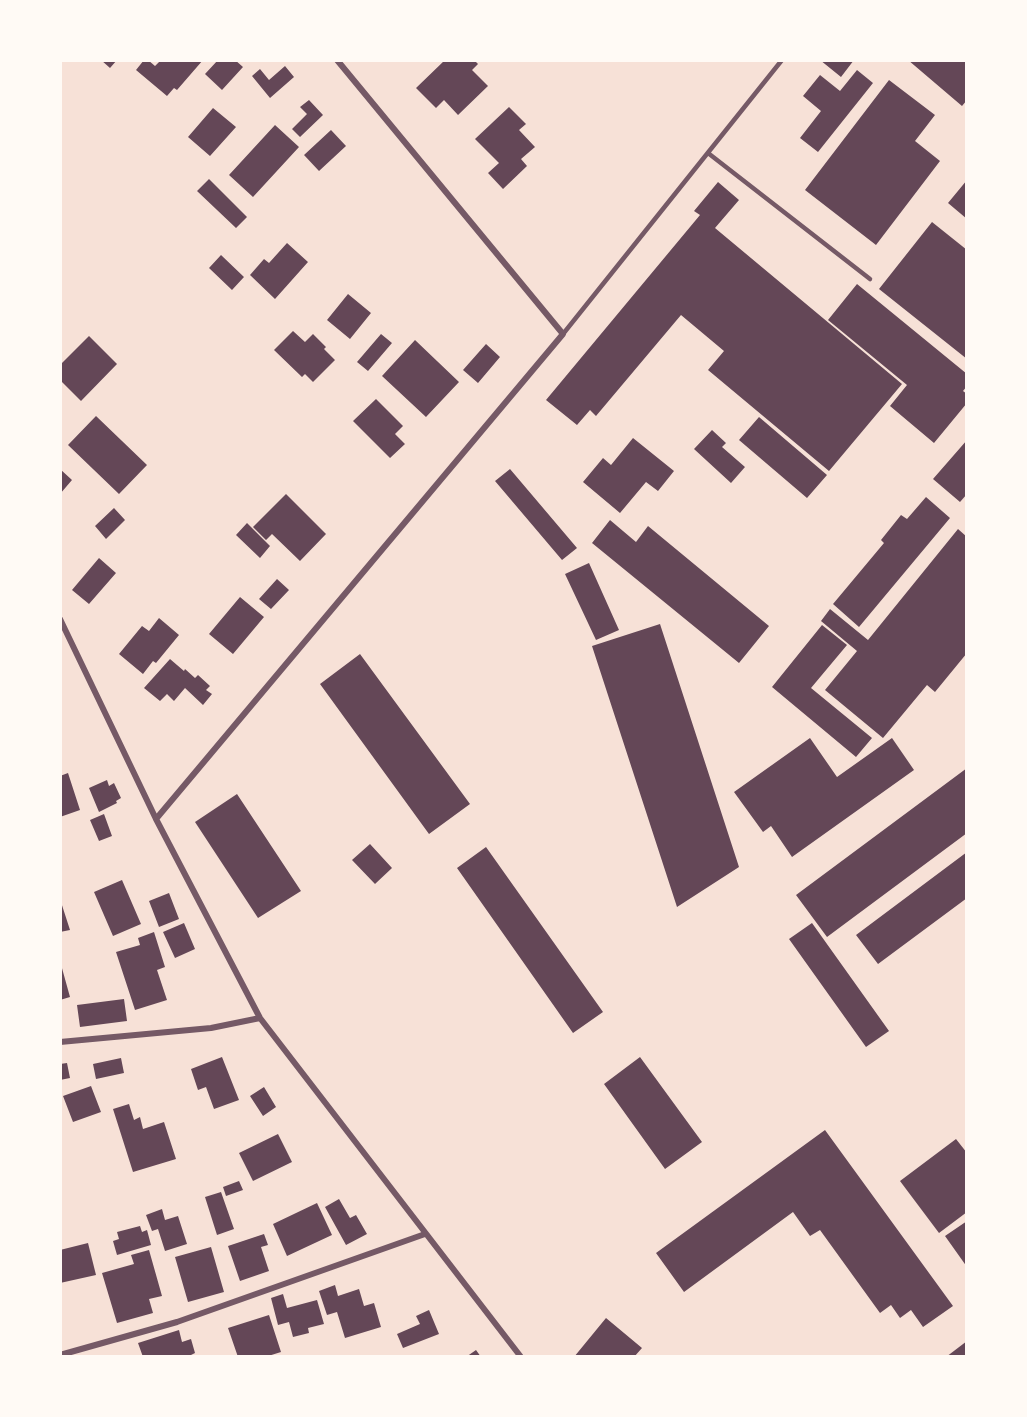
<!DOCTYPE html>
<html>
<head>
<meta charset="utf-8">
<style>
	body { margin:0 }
	#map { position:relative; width:1027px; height:1417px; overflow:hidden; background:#f7e1d7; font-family:"Work Sans",sans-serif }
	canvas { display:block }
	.frame { position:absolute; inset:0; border:62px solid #fffaf5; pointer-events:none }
</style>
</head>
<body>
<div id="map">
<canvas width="1027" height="1417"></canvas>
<div class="frame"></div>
</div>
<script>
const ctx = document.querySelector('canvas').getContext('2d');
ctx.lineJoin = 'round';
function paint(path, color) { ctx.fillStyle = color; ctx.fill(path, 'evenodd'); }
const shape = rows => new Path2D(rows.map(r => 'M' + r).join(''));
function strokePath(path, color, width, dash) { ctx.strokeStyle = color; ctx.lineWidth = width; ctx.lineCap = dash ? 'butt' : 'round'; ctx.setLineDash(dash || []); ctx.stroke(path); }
const building = shape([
	[101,60,117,60,110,68],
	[144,60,148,60,155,66,161,60,203,60,177,90,174,88,167,96,136,70],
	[218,60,235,60,243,67,222,90,205,74],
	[445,60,474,60,478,64,472,70,488,86,458,115,444,100,436,108,416,88],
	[820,60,854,60,841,77],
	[908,60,967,60,967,100,962,106],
	[285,66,294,77,270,98,252,76,260,69,269,80],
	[857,70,873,83,818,152,800,138,821,111,803,96,820,75,840,91],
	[889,80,935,115,915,141,940,161,876,245,805,190],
	[309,100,323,115,300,137,292,129,307,114,300,107],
	[509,107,526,124,519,130,535,147,521,159,527,166,503,189,488,173,499,163,475,139],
	[213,108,236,127,210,156,188,137],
	[275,125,299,147,253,197,229,175],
	[331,130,346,146,319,171,304,155],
	[209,179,247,217,236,228,197,191],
	[967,180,967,219,948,203],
	[718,182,739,200,715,228,902,384,829,471,708,370,724,351,681,315,596,416,590,410,577,425,546,400,700,215,694,211],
	[932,222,967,250,967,359,879,289],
	[287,243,308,262,275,299,250,275,264,259,269,263],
	[221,255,244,277,232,290,209,268],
	[857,284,967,374,967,386,963,391,967,394,967,403,934,443,890,406,907,385,828,320],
	[348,294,371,313,350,339,327,320],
	[293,331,305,342,313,334,326,347,324,349,335,360,313,382,305,374,302,377,274,350],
	[381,334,392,343,368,371,357,362],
	[89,336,117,364,81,401,60,380,60,365],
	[415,340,459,382,426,417,382,376],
	[486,344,500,357,478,383,463,370],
	[376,399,403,426,395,434,405,444,390,458,353,421],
	[96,416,147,465,119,494,68,445],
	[759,417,827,475,807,498,739,440],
	[712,430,726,443,722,447,745,467,731,483,694,449],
	[633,438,674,471,658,491,646,482,620,513,583,482,603,458,611,465],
	[967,440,967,494,960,502,933,479],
	[60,469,72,480,60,494],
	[510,469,577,548,562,560,495,481],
	[286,494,326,534,300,561,272,534,266,540,253,527],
	[926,497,950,518,859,627,833,604,884,543,881,540,901,515,907,519],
	[114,508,125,520,106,539,95,526],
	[610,520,636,542,648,526,769,626,739,663,592,543],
	[247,523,270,546,260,558,236,535],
	[958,529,967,537,967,653,935,692,927,685,883,738,825,690,857,651,821,621,830,609,868,640],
	[99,558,116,573,89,604,72,590],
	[589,563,619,630,596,640,565,574],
	[277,579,289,590,271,609,259,599],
	[240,597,264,617,233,654,209,634],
	[159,618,179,635,156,663,153,661,143,674,119,654,142,626,149,631],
	[660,624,739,867,677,907,592,646],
	[822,625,847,645,811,688,872,738,856,757,772,687],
	[360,654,470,804,429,834,320,684],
	[170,659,184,671,185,669,195,678,198,675,210,686,206,690,212,694,203,705,185,688,174,701,167,694,160,701,144,688],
	[810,738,837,777,892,738,914,770,792,857,771,826,763,832,734,792],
	[967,768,967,833,827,937,796,895],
	[68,773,80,810,60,817,60,776],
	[107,780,109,786,114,783,121,798,116,801,117,803,99,812,89,788],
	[237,794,301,891,258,918,195,822],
	[104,814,112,836,99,841,90,820],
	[370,844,392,868,375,884,352,860],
	[486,847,603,1012,573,1033,457,868],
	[967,852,967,898,878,964,856,935],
	[122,880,141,924,113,936,94,892],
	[169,893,179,919,159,927,149,901],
	[60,899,70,930,60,932],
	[184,923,195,949,175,958,163,932],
	[812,923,889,1031,866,1047,789,939],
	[154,932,165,967,157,970,167,1000,135,1010,116,952,140,945,138,938],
	[60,961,70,997,60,1000],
	[124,999,127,1021,80,1027,77,1005],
	[222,1057,239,1100,214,1109,206,1087,198,1090,191,1069],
	[640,1057,702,1142,665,1169,604,1084],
	[121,1058,124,1073,96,1079,93,1064],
	[67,1063,70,1078,60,1080,60,1064],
	[91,1086,101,1112,73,1122,63,1096],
	[264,1087,276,1107,263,1116,250,1096],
	[129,1104,134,1120,140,1117,143,1129,164,1122,176,1159,133,1172,113,1109],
	[825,1130,953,1306,923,1327,911,1310,900,1318,891,1305,880,1313,820,1230,810,1236,793,1212,684,1292,656,1253],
	[278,1134,292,1162,253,1181,239,1153],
	[956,1139,967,1153,967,1212,939,1233,900,1181],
	[239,1181,243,1190,226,1196,223,1187],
	[221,1192,234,1229,217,1235,205,1197],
	[339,1199,350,1218,356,1215,367,1234,346,1245,325,1207],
	[317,1203,332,1235,287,1256,273,1224],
	[162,1209,165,1220,178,1216,187,1244,165,1251,158,1229,152,1231,146,1215],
	[967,1221,967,1267,945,1236],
	[140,1226,142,1232,147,1230,151,1245,117,1255,113,1241,119,1239,117,1232],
	[264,1234,268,1245,261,1247,269,1271,240,1281,228,1246],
	[88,1243,96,1275,60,1283,60,1250],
	[211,1247,224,1292,188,1302,175,1257],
	[149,1250,162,1296,149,1299,153,1313,117,1323,102,1273,134,1264,131,1255],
	[335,1285,338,1296,359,1289,364,1306,374,1303,381,1327,345,1338,337,1312,327,1315,319,1291],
	[283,1294,287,1308,317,1300,324,1324,308,1328,309,1333,293,1337,289,1322,278,1325,271,1298],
	[429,1310,439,1334,403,1348,397,1334,420,1324,416,1316],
	[269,1315,281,1352,265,1357,238,1357,228,1328],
	[606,1318,642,1348,634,1357,574,1357],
	[179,1330,182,1342,191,1339,195,1353,187,1357,143,1357,138,1343],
	[967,1341,967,1357,946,1357],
	[476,1350,481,1357,466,1357]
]);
const service = shape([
	[708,153,870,279],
	[563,334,782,60]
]);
const minor = shape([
	[60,619,156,819,260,1018,521,1357],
	[156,819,563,334,337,60],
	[60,1042,211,1028,260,1018],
	[60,1355,177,1322,425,1234]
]);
paint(building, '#644757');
strokePath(service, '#755966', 4.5);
strokePath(minor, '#755966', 6);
</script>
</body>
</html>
